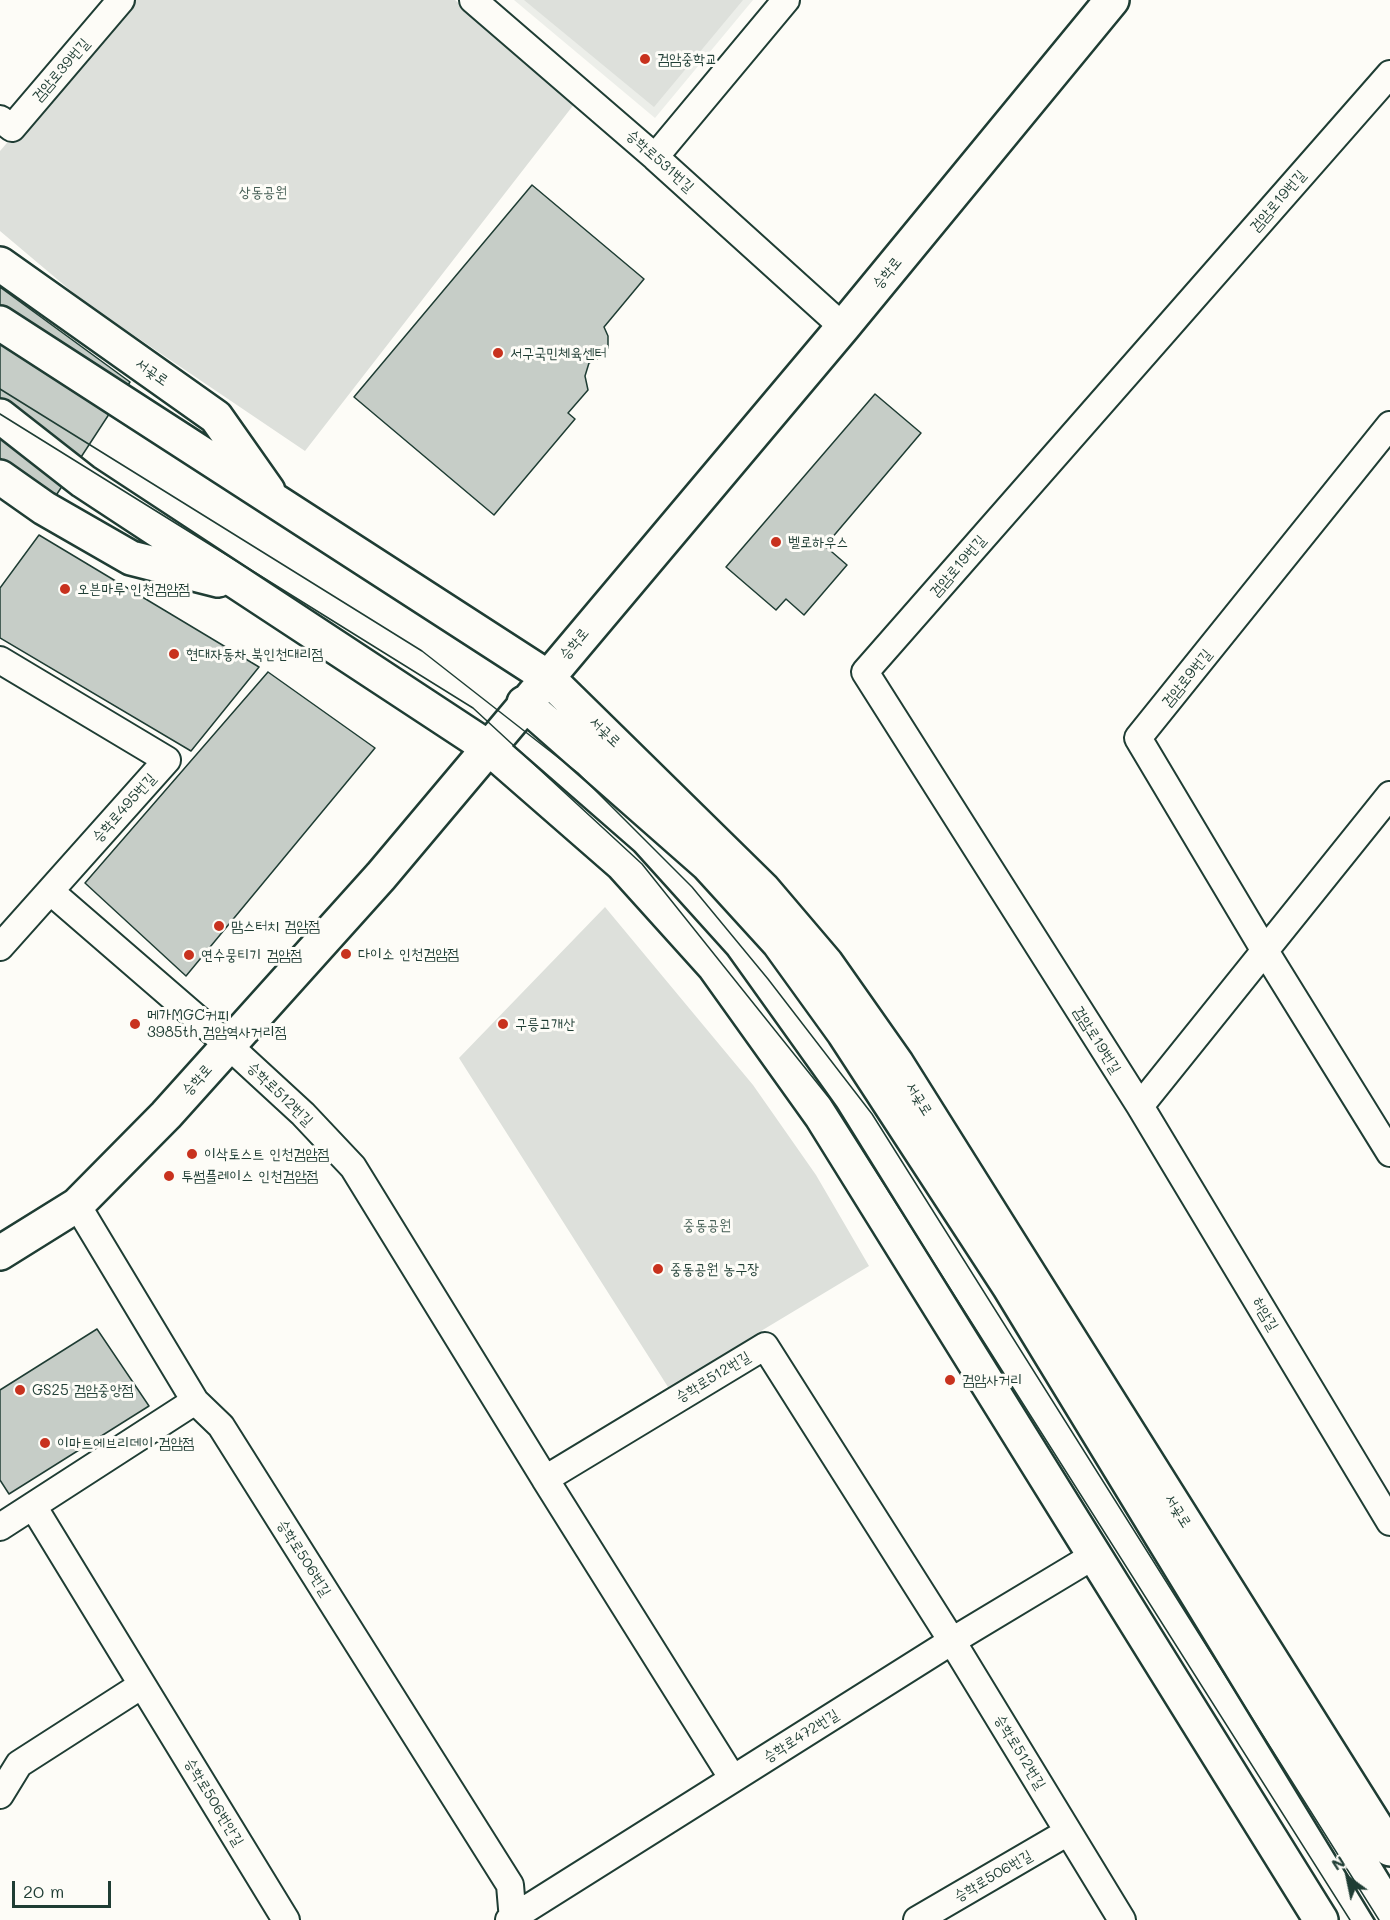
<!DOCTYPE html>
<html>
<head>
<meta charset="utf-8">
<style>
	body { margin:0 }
	#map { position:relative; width:1390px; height:1920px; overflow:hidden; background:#fdfcf7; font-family:Mali,sans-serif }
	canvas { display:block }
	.north { position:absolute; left:1318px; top:1848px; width:60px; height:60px; -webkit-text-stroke:4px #fdfcf7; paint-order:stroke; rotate:327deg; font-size:16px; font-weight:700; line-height:24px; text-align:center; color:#1f3d34 }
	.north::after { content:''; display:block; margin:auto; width:21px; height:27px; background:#1f3d34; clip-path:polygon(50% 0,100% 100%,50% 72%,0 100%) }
	.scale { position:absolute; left:12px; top:1881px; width:99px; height:27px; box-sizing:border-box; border:3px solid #1f3d34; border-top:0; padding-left:8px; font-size:18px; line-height:21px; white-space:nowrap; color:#1f3d34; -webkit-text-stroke:4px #fdfcf7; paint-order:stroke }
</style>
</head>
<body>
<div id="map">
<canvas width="1390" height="1920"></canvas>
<div class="north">N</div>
<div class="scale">20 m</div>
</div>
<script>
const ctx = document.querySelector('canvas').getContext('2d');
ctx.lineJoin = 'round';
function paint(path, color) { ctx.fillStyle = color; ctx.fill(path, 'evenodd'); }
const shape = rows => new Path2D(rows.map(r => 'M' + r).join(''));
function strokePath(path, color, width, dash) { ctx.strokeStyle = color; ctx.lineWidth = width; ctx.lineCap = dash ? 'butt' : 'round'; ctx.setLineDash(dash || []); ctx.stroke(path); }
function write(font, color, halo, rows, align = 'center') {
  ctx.font = font + ' Mali,"Poor Story",sans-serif'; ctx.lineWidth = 6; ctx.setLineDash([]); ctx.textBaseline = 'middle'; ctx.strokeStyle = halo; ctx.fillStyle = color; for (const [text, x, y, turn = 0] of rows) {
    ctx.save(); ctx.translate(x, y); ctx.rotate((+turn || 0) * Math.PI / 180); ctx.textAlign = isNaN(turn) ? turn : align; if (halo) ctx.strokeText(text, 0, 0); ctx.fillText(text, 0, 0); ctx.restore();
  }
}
const built = shape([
	[514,0,753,0,655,118]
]);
const green = shape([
	[130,0,455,0,575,103,305,451,83,301,0,231,0,151],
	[524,0,743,0,654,107],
	[605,907,753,1085,816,1175,869,1266,668,1387,459,1058]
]);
const building = shape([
	[532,185,644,279,604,327,608,336,608,348,600,357,589,363,585,376,588,390,568,413,575,419,494,515,354,397,532,185],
	[0,287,130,382,55,497,0,458,0,287],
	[875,394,921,433,825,546,847,565,804,615,786,599,776,610,726,567,875,394],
	[39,535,259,667,191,751,0,638,0,588,39,535],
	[268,672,375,748,186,976,85,883,268,672],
	[97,1329,149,1406,9,1494,0,1480,0,1390,97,1329]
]);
const street = shape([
	[473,0,655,157,843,327],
	[1390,74,865,672,1140,1106,1390,1522],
	[0,119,12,128,121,0],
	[655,157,786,0],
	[1390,425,1138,738,1265,951,1390,1153],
	[0,660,167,760,0,947],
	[50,891,228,1045,303,1114,353,1167,545,1479,765,1346,952,1641,1122,1920],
	[1140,1106,1390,795],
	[77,1205,195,1401,221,1426,510,1885,513,1920],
	[545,1479,733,1779],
	[33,1506,286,1920],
	[0,1527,195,1401],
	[0,1795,19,1764,142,1685],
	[509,1920,952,1641,1095,1555],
	[917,1920,1068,1832]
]);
const secondary = shape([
	[0,264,216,417,268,491],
	[0,323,546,676,763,889,826,963,897,1064,1390,1849],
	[0,416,83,481,489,748,622,864,714,966,822,1117,1321,1920],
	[0,477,44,508,131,558,218,580],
	[524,703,707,864,779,943,844,1033,1009,1286,1390,1911],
	[0,1253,77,1205,166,1115,381,876,843,327,1112,0]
]);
const tram = shape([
	[0,389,422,651,578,773,692,887,768,979,872,1114,1379,1920],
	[0,414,473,708,642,864,830,1099,1350,1920]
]);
const markers = [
	[645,59,6,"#c8321e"],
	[498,353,6,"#c8321e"],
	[776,542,6,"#c8321e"],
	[65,589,6,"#c8321e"],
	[174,654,6,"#c8321e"],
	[219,926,6,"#c8321e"],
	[346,954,6,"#c8321e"],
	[189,955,6,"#c8321e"],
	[135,1024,6,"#c8321e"],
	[503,1024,6,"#c8321e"],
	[192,1154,6,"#c8321e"],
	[169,1176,6,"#c8321e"],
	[658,1269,6,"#c8321e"],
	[950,1380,6,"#c8321e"],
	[20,1390,6,"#c8321e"],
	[45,1443,6,"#c8321e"]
];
const poiNames = [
	["검암중학교",657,59],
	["서구국민체육센터",510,353],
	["벨로하우스",788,542],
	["오븐마루 인천검암점",77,589],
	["현대자동차 북인천대리점",186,654],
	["맘스터치 검암점",231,926],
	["다이소 인천검암점",358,954],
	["연수뭉티기 검암점",201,955],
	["메가MGC커피",147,1015],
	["3985th 검암역사거리점",147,1032],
	["구릉고개산",515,1024],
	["이삭토스트 인천검암점",204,1154],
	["투썸플레이스 인천검암점",181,1176],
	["중동공원 농구장",670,1269],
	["검암사거리",962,1380],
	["GS25 검암중앙점",32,1390],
	["이마트에브리데이 검암점",57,1443]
];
const streetNames = [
	["검암로39번길",61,70,-49],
	["승학로531번길",660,161,42],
	["검암로19번길",1278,201,-49],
	["승학로",887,273,-51],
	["서곶로",152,372,35],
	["검암로19번길",958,566,-49],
	["승학로",574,644,-50],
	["검암로9번길",1187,678,-51],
	["서곶로",605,732,44],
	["승학로495번길",124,808,-48],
	["검암로19번길",1097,1040,58],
	["승학로",197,1080,-48],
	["승학로512번길",280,1094,44],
	["서곶로",919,1099,58],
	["허암길",1265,1314,59],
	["승학로512번길",713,1377,-31],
	["서곶로",1178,1511,58],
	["승학로506번길",304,1558,58],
	["승학로472번길",801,1736,-32],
	["승학로512번길",1020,1752,59],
	["승학로506번안길",214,1802,59],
	["승학로506번길",993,1876,-30]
];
const parkNames = [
	["상동공원",263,192],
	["중동공원",707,1225]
];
paint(built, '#eceee9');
paint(green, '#dde0db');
paint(building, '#c6cdc7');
strokePath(building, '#1f3d34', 1.5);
strokePath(street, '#1f3d34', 30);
strokePath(secondary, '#1f3d34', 38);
strokePath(street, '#fdfcf7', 26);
strokePath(secondary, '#fdfcf7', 33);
strokePath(tram, '#1f3d34', 1.5);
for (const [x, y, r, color] of markers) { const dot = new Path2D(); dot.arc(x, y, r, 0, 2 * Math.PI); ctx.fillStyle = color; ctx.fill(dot); strokePath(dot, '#fdfcf7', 2); }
write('15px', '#1f3d34', '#fdfcf7', poiNames, 'left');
write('15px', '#1f3d34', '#fdfcf7', streetNames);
write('15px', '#455e55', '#fdfcf7', parkNames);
</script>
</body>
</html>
